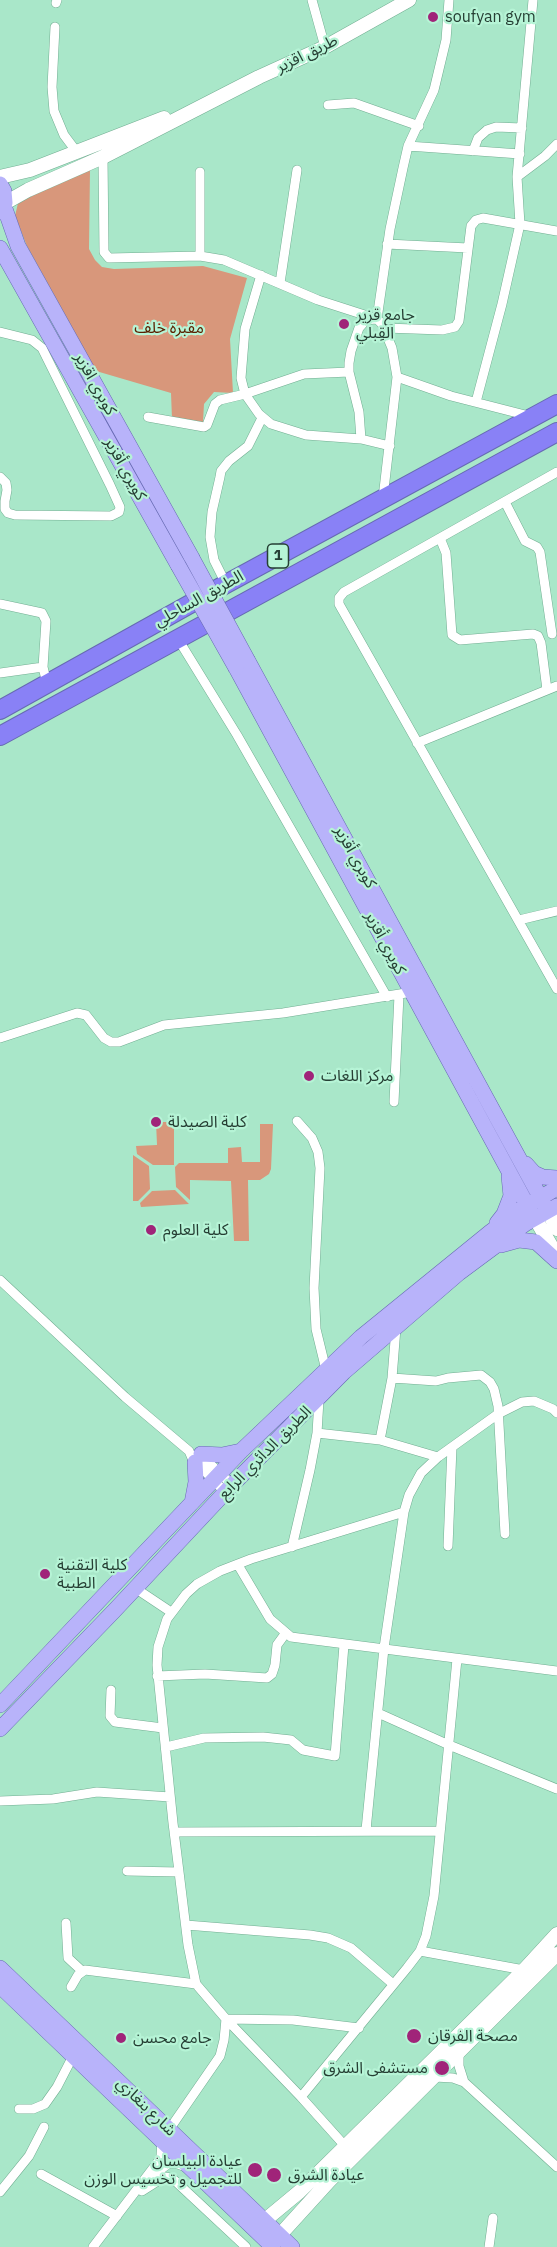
<!DOCTYPE html>
<html>
<head>
<meta charset="utf-8">
<style>
	body { margin:0 }
	canvas { display:block; background:#a9e7c9 }
</style>
</head>
<body>
<canvas width="557" height="2247"></canvas>
<script>
const ctx = document.querySelector('canvas').getContext('2d');
ctx.lineJoin = 'round';
function paint(path, color) { ctx.fillStyle = color; ctx.fill(path, 'evenodd'); }
const shape = rows => new Path2D(rows.map(r => 'M' + r).join(''));
function strokePath(path, color, width, dash) { ctx.strokeStyle = color; ctx.lineWidth = width; ctx.lineCap = dash ? 'butt' : 'round'; ctx.setLineDash(dash || []); ctx.stroke(path); }
function write(font, color, halo, rows, align = 'center') {
  ctx.font = font + ' "IBM Plex Sans","Noto Sans Arabic",sans-serif'; ctx.lineWidth = 4.5; ctx.setLineDash([]); ctx.textBaseline = 'middle'; ctx.strokeStyle = halo; ctx.fillStyle = color; for (const [text, x, y, turn = 0] of rows) {
    ctx.save(); ctx.translate(x, y); ctx.rotate((+turn || 0) * Math.PI / 180); ctx.textAlign = isNaN(turn) ? turn : align; if (halo) ctx.strokeText(text, 0, 0); ctx.fillText(text, 0, 0); ctx.restore();
  }
}
const green = shape([
	[90,169,89,249,95,260,102,267,114,269,203,266,247,278,230,339,233,393,214,392,204,404,203,422,172,419,171,393,96,371,27,246,15,216,18,203,26,197],
	[156,1122,174,1122,174,1165,153,1165,137,1154,136,1146,157,1145],
	[260,1124,273,1124,271,1169,269,1174,260,1180,248,1180,249,1241,234,1241,231,1181,190,1180,190,1200,176,1187,175,1167,179,1163,228,1163,228,1148,241,1147,242,1162,260,1162],
	[133,1155,149,1166,150,1189,138,1201,133,1201],
	[175,1190,189,1204,141,1207,140,1203,152,1191]
]);
const street = shape([
	[312,0,325,47],
	[56,3,57,0],
	[55,27,52,87,54,111,64,135,76,151],
	[328,105,354,103,419,126],
	[408,146,520,154],
	[473,151,478,138,487,130,496,127,522,128],
	[103,157,104,252,109,258,200,256,224,260,318,300,377,319,382,324,392,348,397,377,383,498],
	[200,172,200,256],
	[517,177,545,156,557,144],
	[387,244,468,248],
	[261,275,245,329,241,378,245,394,259,414,271,424,306,435,361,439,390,446],
	[280,283,297,170],
	[377,319,390,229,403,168,408,146,434,90,446,40,449,0],
	[385,328,442,330,455,327,459,321,471,226,476,220,483,218,557,231],
	[0,332,32,340,42,348,110,485,120,507,119,512,111,516,15,515,8,513,5,509,5,501,7,490,6,483,0,477],
	[397,377,451,396,533,417],
	[476,402,502,304,520,224,517,177,533,0],
	[148,417,204,427,207,425,215,404,220,400,245,394,304,374,349,372],
	[361,439,359,412,349,372,349,363,351,351,359,328,366,320,375,319],
	[557,472,344,592,339,598,339,604,557,989],
	[505,502,525,541,537,547,540,552,552,634],
	[440,538,446,553,452,635,460,640,533,634,538,636,541,643,547,690],
	[226,584,214,560,210,537,212,512,220,477,221,471,229,461,248,446,262,418],
	[0,604,42,613,46,621,43,667,47,684],
	[178,639,237,735,387,997],
	[0,673,43,667],
	[417,743,557,686],
	[519,920,557,911],
	[0,1038,77,1013,86,1015,104,1038,111,1042,119,1042,164,1025,283,1013,412,992],
	[394,1102,399,995],
	[297,1121,312,1138,318,1152,320,1168,314,1288,316,1329,326,1370],
	[0,1280,125,1397,189,1451,192,1458,225,1492],
	[392,1378,436,1381,448,1378,481,1375,490,1382,494,1389,498,1406,505,1534],
	[317,1433,380,1440,438,1457],
	[380,1440,392,1378,396,1328],
	[200,1454,232,1485],
	[448,1546,452,1447],
	[292,1547,310,1470,317,1433,319,1400],
	[238,1565,270,1619,291,1637,557,1671],
	[135,1588,171,1612],
	[157,1676,205,1674,267,1678,272,1674,275,1665,277,1645,285,1634],
	[111,1690,110,1716,115,1722,163,1728],
	[378,1713,449,1745,557,1789],
	[166,1747,204,1738,263,1737,291,1740,303,1750,335,1756,344,1645],
	[0,1801,53,1799,97,1792,170,1797],
	[366,1830,384,1648,404,1512,409,1495,421,1473,438,1457,498,1414,522,1402,534,1401,553,1409,557,1413],
	[175,1832,439,1831],
	[127,1871,179,1872],
	[66,1923,68,1958,82,1971],
	[186,1925,310,1935,328,1938,351,1948,393,1984],
	[420,1951,524,1970],
	[71,1987,78,1975,85,1970,196,1984],
	[459,2053,459,2066,464,2082],
	[435,2077,453,2078,464,2082,557,2167],
	[301,2097,407,1968,420,1951,426,1936,434,1896,457,1659],
	[19,2109,33,2109,45,2104,57,2087,73,2056],
	[345,2146,301,2097,226,2019,196,1984,188,1945,173,1823,157,1665,158,1647,167,1619,186,1594,197,1584,220,1571,251,1559,404,1512],
	[41,2174,117,2216],
	[153,2175,168,2164,175,2163,186,2167],
	[142,2191,164,2177,172,2178,246,2247],
	[0,2192,29,2156,44,2127],
	[93,2247,157,2163,161,2157,162,2140,220,2056,224,2040,226,2019,293,2020,359,2028],
	[489,2247,493,2218]
]);
const secondary = shape([
	[0,177,30,170,164,118],
	[5,203,28,190,103,157,259,77,325,47,409,0],
	[548,1211,557,1229],
	[535,1218,557,1256],
	[264,2221,299,2192,436,2057,524,1970,557,1934],
	[279,2236,329,2181,557,1954]
]);
const primary = shape([
	[0,184,4,191,5,203,0,212],
	[4,206,18,246,192,558],
	[0,248,178,565],
	[248,661,545,1206],
	[236,668,532,1214],
	[526,1164,534,1173,543,1177,557,1178],
	[497,1223,504,1214,511,1196,509,1176],
	[501,1245,519,1240,536,1242,557,1261],
	[201,1454,222,1455,241,1451],
	[192,1503,196,1482,195,1462],
	[0,1705,241,1451,361,1337,489,1233,521,1209,557,1188],
	[0,1729,114,1611,232,1485,344,1372,459,1273,525,1224,557,1206],
	[0,1968,292,2247],
	[0,1986,273,2247]
]);
const highway = shape([
	[0,710,226,584,557,404],
	[0,736,557,432]
]);
const primaryBridge = shape([
	[192,558,248,661],
	[178,565,236,668]
]);
const markers = [
	[433,17,6,"#a02479"],
	[344,324,6,"#a02479"],
	[309,1076,6,"#a02479"],
	[156,1122,6,"#a02479"],
	[151,1230,6,"#a02479"],
	[45,1574,6,"#a02479"],
	[414,2036,8,"#a02479"],
	[121,2038,6,"#a02479"],
	[442,2068,8,"#a02479"],
	[255,2170,8,"#a02479"],
	[274,2175,8,"#a02479"]
];
const shields = [
	[278,556,21]
];
const shieldNames = [
	["1",278,556]
];
const poiNames = [
	["soufyan gym",445,17],
	["جامع قزير",356,315],
	["القِبلي",356,333],
	["مركز اللغات",321,1076],
	["كلية الصيدلة",168,1122],
	["كلية العلوم",163,1230],
	["كلية التقنية",57,1565],
	["الطبية",57,1583],
	["مصحة الفرقان",428,2036],
	["جامع محسن",133,2038],
	["مستشفى الشرق",428,2068,"right"],
	["عيادة البيلسان",242,2161,"right"],
	["للتجميل و تخسيس الوزن",242,2179,"right"],
	["عيادة الشرق",288,2175]
];
const streetNames = [
	["طريق اقزير",307,54,-26],
	["كوبري اقزير",95,384,61],
	["كويري أقزير",125,469,61],
	["الطريق الساحلي",199,599,-29],
	["كوبري أقزير",355,857,61],
	["كويري أقزير",385,943,62],
	["الطريق الدائري الرابع",265,1453,-45],
	["شارع بنغازي",146,2107,44]
];
const parkNames = [
	["مقبرة خلف",169,328]
];
paint(green, '#d8977b');
strokePath(street, '#72ae92', 10);
strokePath(secondary, '#72ae92', 15);
strokePath(primary, '#666ab2', 16);
strokePath(highway, '#666ab2', 20);
strokePath(street, '#fff', 9);
strokePath(secondary, '#fff', 14);
strokePath(primary, '#b8b3fa', 15);
strokePath(highway, '#8981f6', 18);
strokePath(primaryBridge, '#666ab2', 16, []);
strokePath(primaryBridge, '#b8b3fa', 15);
for (const [x, y, r, color] of markers) { const dot = new Path2D(); dot.arc(x, y, r, 0, 2 * Math.PI); ctx.fillStyle = color; ctx.fill(dot); strokePath(dot, '#b6f4d6', 2); }
for (const [x, y, w] of shields) { const box = new Path2D(); box.roundRect(x - w / 2, y - 12, w, 24, 4.5); ctx.fillStyle = '#b6f4d6'; ctx.fill(box); strokePath(box, '#263f34', 1.5); }
write('bold 15px', '#263f34', null, shieldNames);
write('16px', '#263f34', '#b6f4d6', poiNames, 'left');
write('16px', '#263f34', '#b6f4d6', streetNames);
write('16px', '#5a2001', '#b6f4d6', parkNames);
</script>
</body>
</html>
